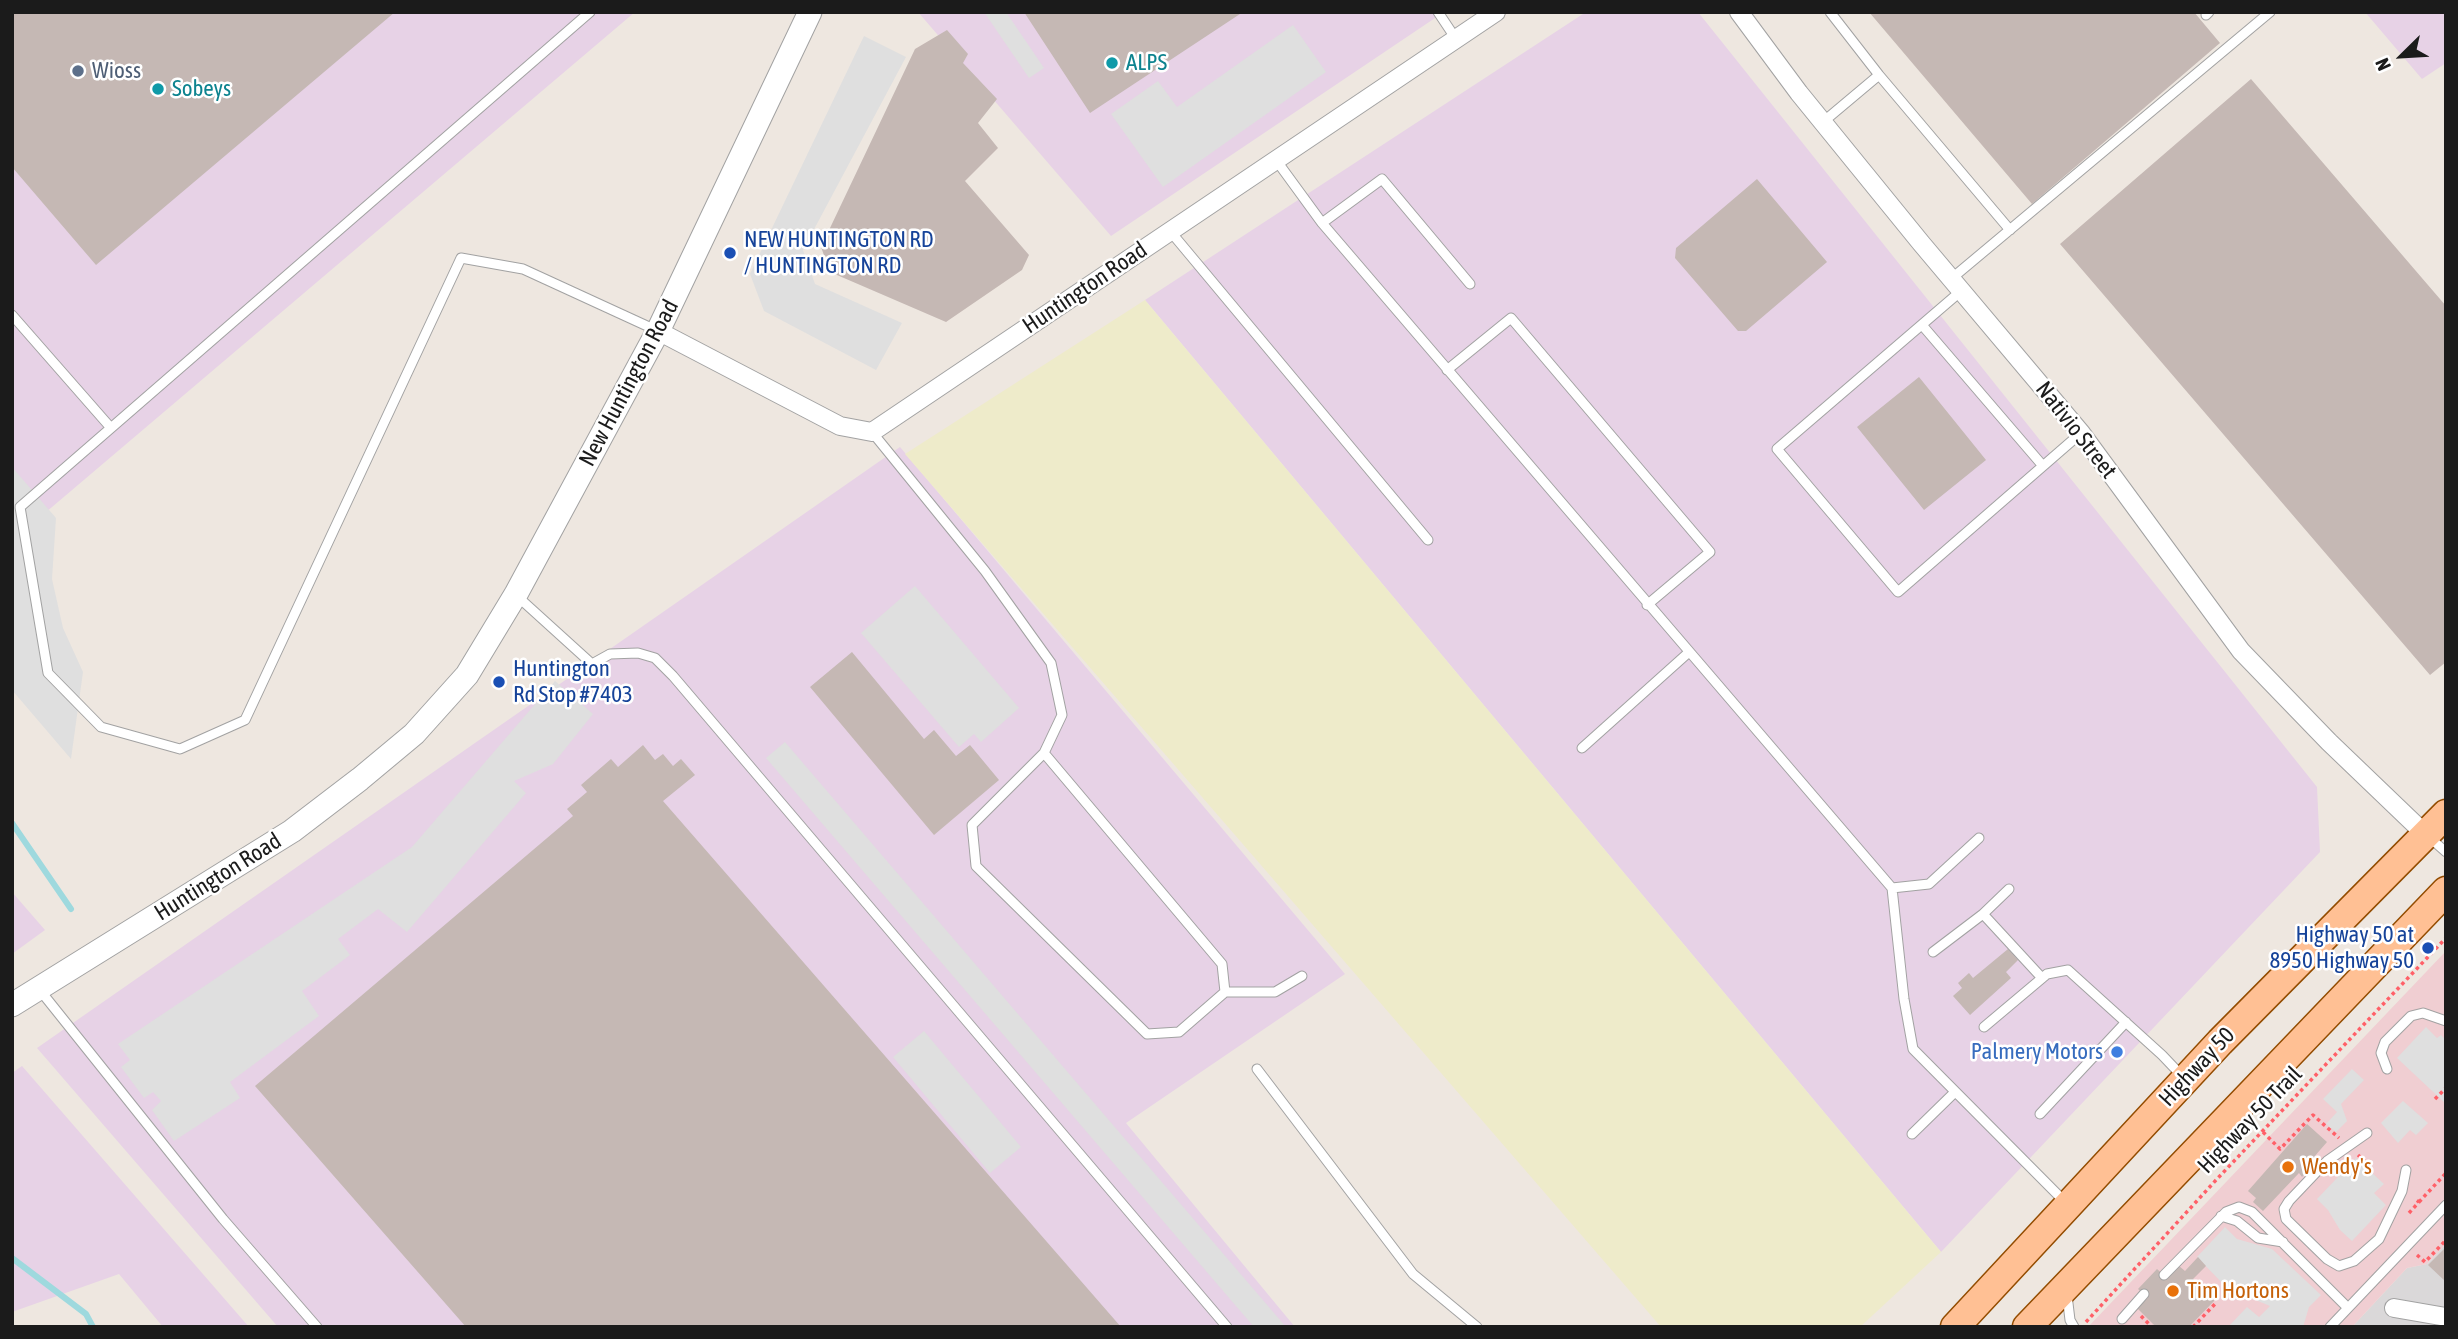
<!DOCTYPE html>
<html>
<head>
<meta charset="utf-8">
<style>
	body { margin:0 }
	#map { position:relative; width:2458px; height:1339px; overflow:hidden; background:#eee7e0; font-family:"Asap Condensed",sans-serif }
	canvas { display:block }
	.frame { position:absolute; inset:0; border:14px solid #1b1b1b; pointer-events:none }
	.north { position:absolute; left:2367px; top:21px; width:70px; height:70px; -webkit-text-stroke:5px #fff; paint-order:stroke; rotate:246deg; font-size:19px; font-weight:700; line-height:28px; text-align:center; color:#1b1b1b }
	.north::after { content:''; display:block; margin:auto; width:24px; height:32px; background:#1b1b1b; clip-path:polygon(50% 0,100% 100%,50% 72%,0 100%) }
</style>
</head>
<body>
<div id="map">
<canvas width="2458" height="1339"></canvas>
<div class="frame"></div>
<div class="north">N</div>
</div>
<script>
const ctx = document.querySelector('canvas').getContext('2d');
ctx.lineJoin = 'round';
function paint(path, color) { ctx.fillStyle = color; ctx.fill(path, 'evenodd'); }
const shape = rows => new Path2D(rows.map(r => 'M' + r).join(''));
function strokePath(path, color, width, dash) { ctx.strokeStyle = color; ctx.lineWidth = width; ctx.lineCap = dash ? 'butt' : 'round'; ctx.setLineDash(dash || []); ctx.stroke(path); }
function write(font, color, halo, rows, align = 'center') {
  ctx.font = font + ' "Asap Condensed",sans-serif'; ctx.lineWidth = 5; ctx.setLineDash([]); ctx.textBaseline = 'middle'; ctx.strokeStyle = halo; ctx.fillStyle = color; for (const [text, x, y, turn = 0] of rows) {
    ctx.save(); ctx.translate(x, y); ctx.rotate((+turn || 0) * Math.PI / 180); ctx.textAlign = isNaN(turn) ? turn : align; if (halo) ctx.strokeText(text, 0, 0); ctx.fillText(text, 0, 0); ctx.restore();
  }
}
const residential = shape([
	[2446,1244,2446,1327,2352,1327,2407,1268,2427,1264]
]);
const commercial = shape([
	[2446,951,2446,1244,2427,1264,2407,1268,2352,1327,2088,1327]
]);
const industrial = shape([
	[12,12,635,12,12,541],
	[918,12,1444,12,1111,236],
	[1586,12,1698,12,2317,787,2320,852,1941,1252,1145,300],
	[2365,12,2446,12,2446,63,2422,79],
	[900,447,1345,974,1126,1123,1295,1327,278,1327,37,1048],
	[12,892,45,930,12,954],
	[22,1066,249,1327,163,1327,119,1274,12,1312,12,1073]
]);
const farmland = shape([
	[1145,300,1941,1252,1860,1327,1661,1327,905,454]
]);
const parking = shape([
	[984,12,1006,12,1044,68,1029,78],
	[1293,25,1326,72,1163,187,1111,114,1158,81,1177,107],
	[864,36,906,57,803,250,815,284,902,323,876,370,764,311,750,274],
	[12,467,56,518,52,579,63,628,83,672,71,759,12,690],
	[915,586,1019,708,981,742,974,734,959,747,861,633],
	[555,681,593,714,553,764,514,781,526,793,407,932,378,909,338,939,350,955,302,991,319,1016,230,1082,240,1098,174,1141,152,1110,161,1101,153,1092,144,1098,121,1067,130,1060,118,1044,412,847],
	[785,742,1286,1327,1254,1327,766,758],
	[2426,1027,2437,1038,2441,1035,2446,1040,2446,1104,2397,1058],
	[924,1031,1021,1147,990,1173,893,1057],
	[2352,1069,2364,1080,2341,1104,2347,1121,2336,1132,2326,1124,2337,1112,2323,1099],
	[2403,1101,2428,1123,2416,1135,2410,1130,2398,1143,2381,1123],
	[2356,1158,2384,1184,2374,1193,2386,1205,2352,1241,2340,1230,2328,1210,2317,1199],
	[2225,1227,2237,1239,2272,1249,2321,1295,2309,1307,2303,1327,2228,1327,2247,1307,2259,1317,2270,1306,2227,1288,2197,1257]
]);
const stream = shape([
	[12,823,71,909],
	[12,1258,86,1314,93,1327]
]);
const building = shape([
	[12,12,395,12,96,265,12,167],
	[1024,12,1243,12,1090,113],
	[1869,12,2194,12,2220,43,2032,204],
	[947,30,968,54,963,63,997,99,978,123,998,148,965,181,1029,255,1022,270,946,322,830,272,821,247,915,49],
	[2251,79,2446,306,2446,662,2430,675,2060,244],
	[1757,179,1827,262,1746,331,1738,331,1675,258,1676,248],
	[1919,377,1986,460,1924,510,1857,427],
	[852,652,924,739,934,730,956,756,970,745,999,780,934,835,810,687],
	[643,745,655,760,663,754,673,766,681,759,695,775,663,801,1121,1327,466,1327,255,1086,573,816,567,809,587,792,581,785,611,759,618,767],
	[2008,949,2018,960,2006,972,2011,978,1970,1015,1953,996,1962,988,1958,983,1969,973,1973,978],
	[2307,1124,2327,1142,2307,1165,2310,1169,2302,1177,2299,1173,2263,1211,2253,1202,2256,1198,2248,1191],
	[2446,1247,2446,1282,2428,1265],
	[2198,1257,2206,1266,2193,1279,2215,1300,2189,1327,2156,1327,2137,1308,2148,1298,2138,1289,2157,1269,2167,1278,2179,1266,2185,1271]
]);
const path = shape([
	[2435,1099,2446,1088],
	[2263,1132,2280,1149,2313,1115,2339,1138],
	[2358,1155,2370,1166],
	[2419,1202,2446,1173],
	[2409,1213,2419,1202,2415,1199],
	[2417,1255,2425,1262,2446,1240],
	[2141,1316,2152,1327],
	[2086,1322,2217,1179,2446,938],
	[2193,1327,2215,1304]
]);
const service = shape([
	[590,12,20,507,48,673,101,727,180,749,245,720,461,258,523,269,658,331],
	[1438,12,1456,39],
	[1830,12,1879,75,2010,230],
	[2206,15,2209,12],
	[1823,122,1879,75],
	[1276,160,1322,223,1892,888,1904,999,1913,1049,2065,1202],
	[1322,223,1382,179,1470,284],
	[1170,231,1428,540],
	[1951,279,2270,12],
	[1961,291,1777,449,1898,592,2081,433],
	[12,315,111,428],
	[1922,325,2043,466],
	[1447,370,1511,318,1710,552,1647,605],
	[872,432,985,571,1051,663,1062,715,1044,753,972,825,976,866,1147,1034,1179,1032,1225,992,1222,964,1044,753],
	[517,596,592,664,610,654,638,653,655,658,673,676,1227,1327],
	[1582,748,1688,653],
	[2429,837,2446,852],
	[1892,888,1929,884,1979,838],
	[2009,889,1983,914,2042,978],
	[1933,952,1983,914],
	[39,989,223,1219,317,1327],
	[1225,992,1275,992,1302,976],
	[1984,1027,2047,974,2068,970,2162,1055,2182,1076],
	[1257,1069,1413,1274,1477,1327],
	[2387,1069,2381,1053,2385,1042,2411,1016,2423,1013,2446,1021],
	[2040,1114,2126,1022],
	[2367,1133,2327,1161,2289,1201,2284,1209,2286,1219,2327,1259,2339,1266,2354,1261,2379,1239,2402,1191,2406,1170],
	[1912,1134,1955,1092],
	[2221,1216,2237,1221,2258,1238,2283,1242],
	[2164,1275,2226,1212,2239,1207,2252,1212,2347,1307],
	[2067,1295,2070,1320,2074,1327],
	[2122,1319,2144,1294],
	[2330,1327,2446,1205]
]);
const minor = shape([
	[1739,12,1799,93,1921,243,2081,433,2241,651,2329,742,2426,835],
	[658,331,840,426,872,432,1496,12],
	[2394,1308,2446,1317]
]);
const tertiary = shape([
	[12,1005,292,831,360,779,414,734,467,675,516,594,658,331,810,12]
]);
const primary = shape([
	[1955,1327,2220,1042,2446,814],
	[2027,1327,2446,891]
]);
const markers = [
	[1112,63,7,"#0f9aa8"],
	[78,71,7,"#5c6f8a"],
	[158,89,7,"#0f9aa8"],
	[730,253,7,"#1a4fb4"],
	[499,682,7,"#1a4fb4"],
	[2428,948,7,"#1a4fb4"],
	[2117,1052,7,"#3f7fe0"],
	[2288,1167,7,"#e8710a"],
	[2173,1291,7,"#e8710a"]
];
const cultureNames = [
	["ALPS",1126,63],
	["Sobeys",172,89]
];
const serviceNames = [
	["Wioss",92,71]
];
const transitNames = [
	["NEW HUNTINGTON RD",744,240],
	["/ HUNTINGTON RD",744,266],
	["Huntington",513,669],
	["Rd Stop #7403",513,695],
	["Highway 50 at",2414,935,"right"],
	["8950 Highway 50",2414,961,"right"]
];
const streetNames = [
	["Huntington Road",1085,288,-34],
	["New Huntington Road",629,383,-62],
	["Nativio Street",2076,430,52],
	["Huntington Road",218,877,-32],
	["Highway 50",2197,1067,-47],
	["Highway 50 Trail",2250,1120,-46]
];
const shopNames = [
	["Palmery Motors",2103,1052]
];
const foodNames = [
	["Wendy's",2302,1167],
	["Tim Hortons",2187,1291]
];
paint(residential, '#dad8d9');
paint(commercial, '#f0ced2');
paint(industrial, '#e7d2e6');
paint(farmland, '#eeebca');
paint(parking, '#dfdfdf');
strokePath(stream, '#9ed9de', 6);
paint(building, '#c5b8b4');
strokePath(service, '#a2a2a2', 11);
strokePath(minor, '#a2a2a2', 20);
strokePath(tertiary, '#a2a2a2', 25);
strokePath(primary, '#934c00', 31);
strokePath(path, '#ff6068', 3.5, [3.5, 3.5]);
strokePath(service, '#fff', 9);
strokePath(minor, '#fff', 18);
strokePath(tertiary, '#fff', 23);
strokePath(primary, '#ffc094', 28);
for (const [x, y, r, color] of markers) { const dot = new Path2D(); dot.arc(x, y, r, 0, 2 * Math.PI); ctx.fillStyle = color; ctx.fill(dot); strokePath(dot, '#fff', 2.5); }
write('23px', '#0d838f', '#fff', cultureNames, 'left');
write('23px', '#4e5e75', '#fff', serviceNames, 'left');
write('23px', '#164399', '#fff', transitNames, 'left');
write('23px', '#1b1b1b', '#fff', streetNames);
write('23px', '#366cbe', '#fff', shopNames, 'right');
write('23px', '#c56008', '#fff', foodNames, 'left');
</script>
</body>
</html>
